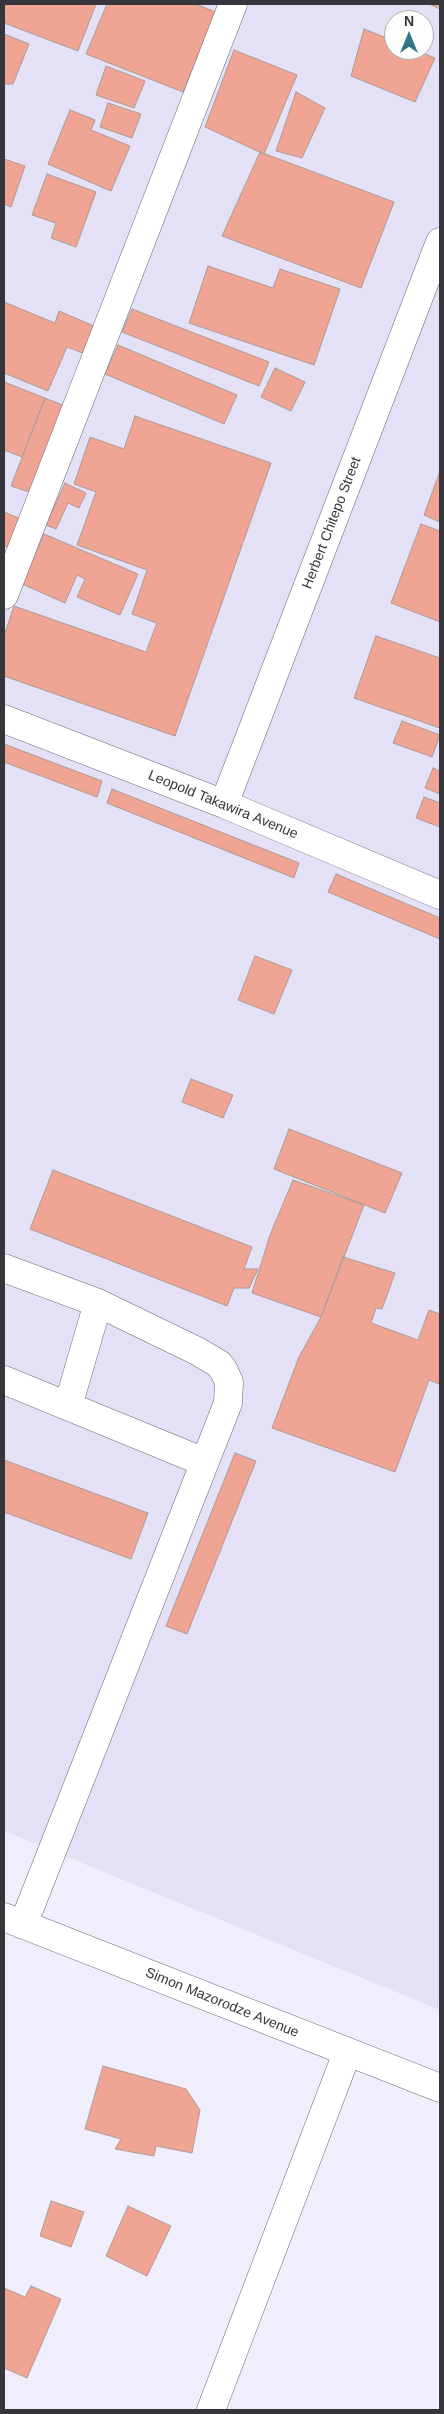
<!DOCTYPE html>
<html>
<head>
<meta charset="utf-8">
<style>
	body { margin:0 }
	#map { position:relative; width:444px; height:2414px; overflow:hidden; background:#f0eefd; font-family:Arial,sans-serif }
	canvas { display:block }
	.frame { position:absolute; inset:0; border:5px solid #36353b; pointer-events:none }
	.north { position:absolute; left:384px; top:10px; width:50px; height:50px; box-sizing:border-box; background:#fdfdfd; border:1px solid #adadaf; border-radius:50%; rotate:0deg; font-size:14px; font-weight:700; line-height:20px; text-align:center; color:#36353b }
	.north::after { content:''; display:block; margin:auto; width:18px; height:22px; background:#327785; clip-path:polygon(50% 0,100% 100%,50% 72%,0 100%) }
</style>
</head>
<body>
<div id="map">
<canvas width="444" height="2414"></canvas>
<div class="frame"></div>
<div class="north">N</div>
</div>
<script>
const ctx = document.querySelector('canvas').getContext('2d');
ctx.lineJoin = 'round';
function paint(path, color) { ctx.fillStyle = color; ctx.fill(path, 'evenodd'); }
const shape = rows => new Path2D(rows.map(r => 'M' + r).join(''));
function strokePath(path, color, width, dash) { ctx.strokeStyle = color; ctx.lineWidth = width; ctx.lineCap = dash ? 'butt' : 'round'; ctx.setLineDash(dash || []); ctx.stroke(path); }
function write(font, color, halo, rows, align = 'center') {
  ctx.font = font + ' Arial,sans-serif'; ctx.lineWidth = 4; ctx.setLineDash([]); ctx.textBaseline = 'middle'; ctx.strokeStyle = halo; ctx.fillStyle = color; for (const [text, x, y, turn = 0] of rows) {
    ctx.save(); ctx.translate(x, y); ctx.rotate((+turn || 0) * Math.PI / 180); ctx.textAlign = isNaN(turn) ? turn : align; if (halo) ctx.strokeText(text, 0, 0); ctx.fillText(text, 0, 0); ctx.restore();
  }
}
const built = shape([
	[4,4,440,4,440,2010,4,1831],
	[394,20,424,20,424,50,394,50]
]);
const building = shape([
	[4,4,96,4,78,51,4,23,4,4],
	[107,4,195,4,216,12,183,92,86,54,107,4],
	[429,4,440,4,440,9,429,4],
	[364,29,394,41,394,50,415,50,435,58,415,102,351,76,364,29],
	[4,34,29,44,13,84,4,84,4,34],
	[234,50,297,75,264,154,205,127,234,50],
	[106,66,145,81,134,108,96,95,106,66],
	[296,92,325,108,302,158,276,151,296,92],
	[108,103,141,114,132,138,100,127,108,103],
	[70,110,95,120,91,130,130,146,111,191,48,164,70,110],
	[260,152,394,202,361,288,222,236,260,152],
	[4,159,25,166,11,207,4,204,4,159],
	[47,174,96,192,76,247,51,238,56,223,32,215,47,174],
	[208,266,273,288,280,269,340,289,314,365,189,323,208,266],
	[4,302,55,323,59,311,94,326,83,353,67,347,48,391,4,373,4,302],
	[132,309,269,362,259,386,122,332,132,309],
	[118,345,237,395,224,424,105,374,118,345],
	[275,368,305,382,291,411,261,397,275,368],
	[4,382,45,398,22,457,4,450,4,382],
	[45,398,65,406,32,493,11,486,45,398],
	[135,416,271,463,175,736,4,676,4,636,14,606,146,652,157,623,132,614,147,570,77,545,96,492,74,484,90,437,124,449,135,416],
	[440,471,440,522,424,515,440,471],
	[65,483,86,493,79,508,68,503,56,529,46,525,65,483],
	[4,512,21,519,10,548,4,546,4,512],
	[421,524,440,531,440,622,391,603,421,524],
	[44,534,138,574,120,615,77,597,85,579,77,575,65,603,22,584,44,534],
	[376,636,440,658,440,728,354,698,376,636],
	[402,721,440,735,432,757,393,743,402,721],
	[4,744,102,781,97,797,4,762,4,744],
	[433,768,440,771,440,794,425,788,433,768],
	[112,789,299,863,294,878,107,803,112,789],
	[424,797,440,803,440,827,416,818,424,797],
	[336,874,440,918,440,939,328,892,336,874],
	[255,956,292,970,274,1014,238,1000,255,956],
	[191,1079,233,1095,223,1118,182,1102,191,1079],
	[289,1129,402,1173,385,1213,274,1169,289,1129],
	[53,1170,252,1247,244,1269,258,1269,249,1288,234,1288,227,1306,30,1229,53,1170],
	[293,1180,364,1205,321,1317,252,1293,270,1235,293,1180],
	[343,1257,395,1273,382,1309,376,1308,371,1323,418,1340,429,1310,440,1314,440,1384,429,1380,395,1472,272,1428,299,1357,321,1317,343,1257],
	[235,1453,256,1461,187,1634,166,1626,235,1453],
	[4,1460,148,1513,131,1559,4,1512,4,1460],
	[103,2066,186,2089,200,2110,192,2153,156,2146,154,2156,115,2149,121,2139,85,2129,103,2066],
	[51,2201,84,2212,71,2247,40,2236,51,2201],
	[128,2206,171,2226,147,2276,106,2256,128,2206],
	[31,2286,61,2299,27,2378,4,2368,4,2288,25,2297,31,2286]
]);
const minor = shape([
	[4,595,233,4],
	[4,719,224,804,440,895],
	[224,804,440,242],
	[4,1268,98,1303,197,1351,219,1364,224,1371,229,1382,228,1403,23,1925],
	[4,1380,204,1462],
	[68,1406,98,1303],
	[4,1917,440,2088],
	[211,2410,347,2053]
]);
const streetNames = [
	["Herbert Chitepo Street",332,523,-69],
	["Leopold Takawira Avenue",223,805,22],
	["Simon Mazorodze Avenue",222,2003,22]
];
paint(built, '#e4e0f6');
paint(building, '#f0a494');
strokePath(building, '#ad9c98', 1);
strokePath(minor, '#6a6875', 29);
strokePath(minor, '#fff', 28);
write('14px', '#36353b', '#fdfdfd', streetNames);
</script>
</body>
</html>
